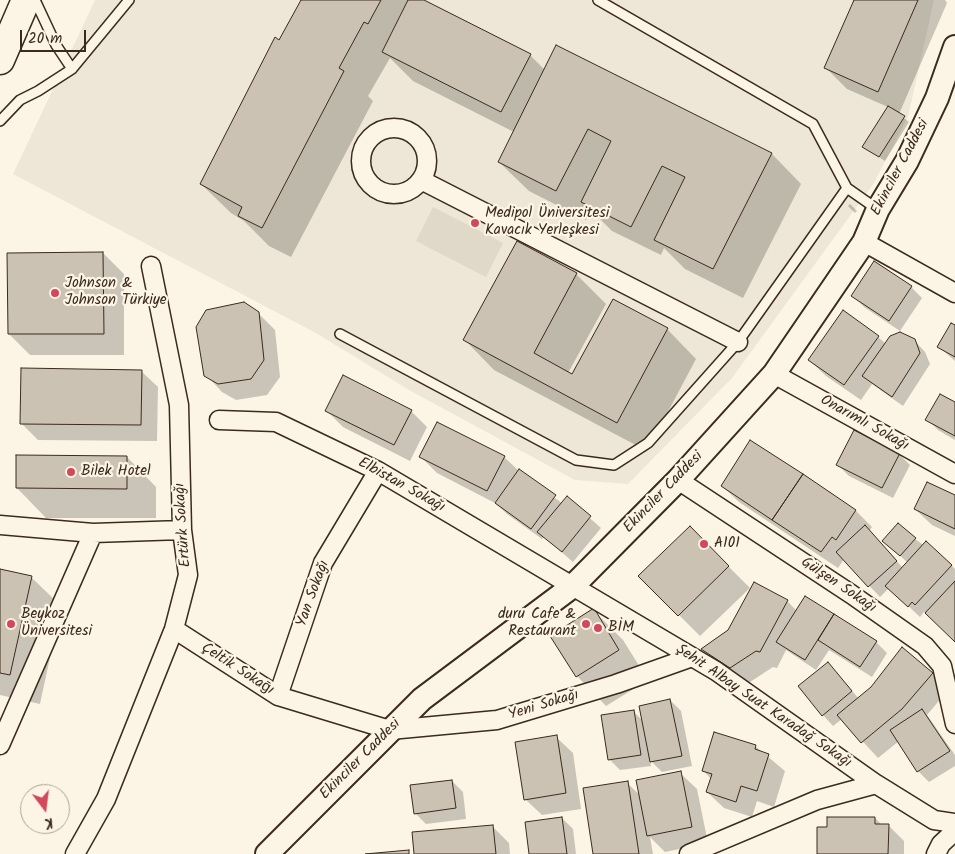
<!DOCTYPE html>
<html>
<head>
<meta charset="utf-8">
<style>
	body { margin:0 }
	#map { position:relative; width:955px; height:854px; overflow:hidden; background:#fcf5e5; font-family:Kalam,sans-serif }
	canvas { display:block }
	.north { position:absolute; left:20px; top:784px; width:50px; height:50px; box-sizing:border-box; background:#fcf5e5; border:1px solid #afa495; border-radius:50%; rotate:165deg; font-size:14px; font-weight:700; line-height:20px; text-align:center; color:#3b2a1e }
	.north::after { content:''; display:block; margin:auto; width:18px; height:22px; background:#d1495b; clip-path:polygon(50% 0,100% 100%,50% 72%,0 100%) }
	.scale { position:absolute; left:20px; top:30px; width:66px; height:22px; box-sizing:border-box; border:2px solid #3b2a1e; border-top:0; padding-left:6px; font-size:15px; line-height:18px; white-space:nowrap; color:#3b2a1e; -webkit-text-stroke:4px #fcf5e5; paint-order:stroke }
</style>
</head>
<body>
<div id="map">
<canvas width="955" height="854"></canvas>
<div class="north">K</div>
<div class="scale">20 m</div>
</div>
<script>
const ctx = document.querySelector('canvas').getContext('2d');
ctx.lineJoin = 'round';
function paint(path, color) { ctx.fillStyle = color; ctx.fill(path, 'evenodd'); }
const shape = rows => new Path2D(rows.map(r => 'M' + r).join(''));
function strokePath(path, color, width, dash) { ctx.strokeStyle = color; ctx.lineWidth = width; ctx.lineCap = dash ? 'butt' : 'round'; ctx.setLineDash(dash || []); ctx.stroke(path); }
function write(font, color, halo, rows, align = 'center') {
  ctx.font = font + ' Kalam,sans-serif'; ctx.lineWidth = 4.5; ctx.setLineDash([]); ctx.textBaseline = 'middle'; ctx.strokeStyle = halo; ctx.fillStyle = color; for (const [text, x, y, turn = 0] of rows) {
    ctx.save(); ctx.translate(x, y); ctx.rotate((+turn || 0) * Math.PI / 180); ctx.textAlign = isNaN(turn) ? turn : align; if (halo) ctx.strokeText(text, 0, 0); ctx.fillText(text, 0, 0); ctx.restore();
  }
}
const built = shape([
	[95,0,934,0,908,117,874,183,732,378,628,484,575,480,409,390,316,333,13,174]
]);
const green = shape([
	[433,207,503,243,486,277,416,241]
]);
const shadow = shape([
	[302,0,422,0,530,55,545,70,557,46,772,154,801,184,743,298,685,269,664,248,661,255,612,231,591,210,586,220,529,191,499,162,514,132,413,81,390,58,368,96,373,101,291,257,269,246,244,221,231,213,201,184],
	[855,0,945,0,947,3,899,114,909,122,885,161,864,147,888,107,847,89,826,68],
	[850,204,857,211,855,213,848,206],
	[103,253,124,274,124,355,30,355,9,334],
	[576,274,606,304,568,373,573,376,667,329,696,359,647,451,494,370,465,340],
	[911,287,922,298,900,331,864,307,853,296],
	[258,313,275,330,280,377,267,395,236,400,222,392,206,375],
	[955,327,955,361,939,347],
	[878,337,886,344,914,340,925,352,930,364,903,406,872,384,861,400,826,376,809,360],
	[141,371,158,387,157,441,38,440,21,423],
	[955,403,955,440,938,430,927,419],
	[327,411,411,411,427,427,410,461,343,427],
	[750,442,856,511,872,527,869,531,903,568,908,563,895,551,915,539,951,565,955,569,955,641,927,614,924,612,920,617,889,588,880,597,844,559,838,568,739,502,722,486],
	[899,454,910,465,893,498,849,476,838,465],
	[127,457,156,487,156,518,46,518,17,488],
	[421,457,504,457,519,471,563,504,567,498,601,528,573,562,544,537,542,539,507,514,495,503,437,473],
	[955,497,955,536,932,525,915,509],
	[690,528,750,588,700,636,640,576],
	[0,570,31,577,61,606,40,704,0,695],
	[806,598,876,642,887,653,872,677,829,650,816,670,786,650,777,668,773,667,747,684,719,665,703,649,787,601,797,611],
	[593,610,623,640,648,680,606,706,577,676],
	[828,663,859,699,932,674,948,690,927,715,955,755,955,766,929,782,918,771,899,741,878,758,842,719,833,726,823,715],
	[670,700,681,711,692,766,662,772,650,760,651,766,620,770,609,759,634,712,643,721],
	[556,737,573,753,581,809,542,815,525,799],
	[755,746,785,771,774,807,757,801,752,817,724,808,707,792,711,779,703,770],
	[680,773,697,789,708,843,665,852,650,837,653,854,595,854,627,783,641,796],
	[452,781,463,792,466,819,426,824,415,813],
	[562,818,573,829,576,854,530,854],
	[875,818,882,825,888,825,904,841,904,854,819,854,828,828],
	[493,827,509,843,510,854,415,854]
]);
const building = shape([
	[301,0,381,0,368,24,364,22,339,68,344,71,262,228,238,216,242,207,200,184,275,37,279,40,301,0],
	[408,0,424,0,531,54,501,112,382,52,408,0],
	[854,0,918,0,878,92,824,68,854,0],
	[556,45,772,153,713,269,654,240,685,177,662,166,631,227,581,202,611,141,588,129,556,191,498,162,556,45],
	[888,106,905,116,879,157,862,147,888,106],
	[517,241,577,273,534,353,572,374,613,299,668,328,617,423,463,340,517,241],
	[103,252,104,334,8,334,7,253,103,252],
	[874,261,912,286,889,321,851,296,874,261],
	[244,302,259,312,264,360,251,379,218,384,204,376,196,327,206,310,244,302],
	[843,310,879,336,844,385,808,360,843,310],
	[951,323,955,325,955,357,937,347,951,323],
	[900,332,915,339,920,353,892,397,862,376,890,336,900,332],
	[21,368,142,370,141,425,20,424,21,368],
	[343,375,412,410,394,445,325,411,343,375],
	[940,394,955,402,955,436,925,420,940,394],
	[437,422,505,456,487,491,419,457,437,422],
	[854,430,900,453,882,488,836,465,854,430],
	[750,440,803,474,772,520,721,486,750,440],
	[16,455,127,456,127,489,16,488,16,455],
	[519,469,556,495,531,529,495,503,519,469],
	[803,474,856,510,836,540,832,537,821,552,772,520,803,474],
	[927,482,955,495,955,529,914,509,927,482],
	[567,496,591,516,562,552,537,532,567,496],
	[898,523,916,538,900,556,882,541,898,523],
	[865,525,897,561,868,587,836,552,865,525],
	[690,526,729,566,678,616,638,576,690,526],
	[926,541,952,565,915,605,912,602,908,607,885,586,926,541],
	[0,569,32,576,10,675,0,673,0,569],
	[955,581,955,642,925,613,955,581],
	[754,582,788,600,760,652,756,651,730,668,701,649,728,630,754,582],
	[805,596,834,614,805,660,776,642,805,596],
	[594,608,619,650,576,677,550,636,594,608],
	[834,614,877,641,860,667,818,640,834,614],
	[902,647,933,673,902,709,861,743,837,715,871,687,902,647],
	[828,662,852,691,822,716,798,686,828,662],
	[670,699,682,756,650,762,639,706,670,699],
	[922,709,950,751,917,772,890,730,922,709],
	[634,710,641,755,608,760,601,715,634,710],
	[714,732,756,745,755,749,769,754,757,791,741,786,736,802,706,792,712,774,702,771,714,732],
	[557,735,566,793,524,800,515,742,557,735],
	[681,771,692,827,647,836,636,780,681,771],
	[452,780,456,808,414,814,410,785,452,780],
	[628,781,639,854,593,854,583,788,628,781],
	[562,817,567,854,529,854,525,822,562,817],
	[827,817,875,817,875,824,889,824,888,854,817,854,817,827,827,827,827,817],
	[493,825,496,854,414,854,412,832,493,825],
	[409,850,409,854,365,854,409,850]
]);
const service = shape([
	[35,0,56,45,72,69],
	[0,121,20,100,38,91,72,69,129,0],
	[847,188,877,209],
	[340,334,576,460,614,465,648,443,738,342,847,188,813,124,598,0]
]);
const minor = shape([
	'361 161a33 33 0 1 1 66 0a33 33 0 1 1-66 0Z',
	[421,180,738,342],
	[864,242,955,293],
	[774,374,955,474],
	[219,420,276,422,378,471,716,671,876,784,934,820,955,823],
	[678,480,851,594,925,646,942,666,955,724],
	[0,525,93,533,182,530],
	[174,629,278,696,390,730,497,720,616,684,692,657],
	[278,696,323,563,378,471],
	[0,745,93,533],
	[75,854,106,799,174,629,188,575,182,530,179,405,151,266],
	[689,854,817,800,876,784],
	[936,854,941,844,955,831]
]);
const tertiary = shape([
	[267,854,422,699,573,586,678,480,774,374,864,242,878,209,907,161,937,98,955,47]
]);
const trunk = shape([
	[0,60,26,0]
]);
const markers = [
	[475,223,5,"#d1495b"],
	[55,293,5,"#d1495b"],
	[71,472,5,"#d1495b"],
	[704,544,5,"#d1495b"],
	[11,624,5,"#d1495b"],
	[586,624,5,"#d1495b"],
	[598,628,5,"#d1495b"]
];
const streetNames = [
	["Ekinciler Caddesi",901,168,-62],
	["Onarımlı Sokağı",864,424,29],
	["Elbistan Sokağı",401,486,29],
	["Ekinciler Caddesi",664,493,-46],
	["Ertürk Sokağı",184,525,-94],
	["Gülşen Sokağı",838,586,34],
	["Yan Sokağı",314,594,-70],
	["Çeltik Sokaḡı",237,670,33],
	["Yeni Sokağı",544,706,-17],
	["Şehit Albay Suat Karadağ Sokağı",763,707,34],
	["Ekinciler Caddesi",361,760,-45]
];
const poiNames = [
	["Medipol Üniversitesi",485,214],
	["Kavacık Yerleşkesi",485,231],
	["Johnson &",65,284],
	["Johnson Türkiye",65,301],
	["Bilek Hotel",81,472],
	["A101",714,544],
	["Beykoz",21,615],
	["Üniversitesi",21,632],
	["duru Cafe &",576,615,"right"],
	["Restaurant",576,632,"right"],
	["BİM",608,628]
];
paint(built, '#eee6d6');
paint(green, '#e0d8c8');
paint(shadow, '#0003');
paint(building, '#ccc2b3');
strokePath(building, '#3b2a1e', 1);
strokePath(service, '#3b2a1e', 12);
strokePath(minor, '#3b2a1e', 21);
strokePath(tertiary, '#3b2a1e', 26);
strokePath(trunk, '#3b2a1e', 31);
strokePath(service, '#fcf5e5', 9);
strokePath(minor, '#fcf5e5', 18);
strokePath(tertiary, '#fcf5e5', 22);
strokePath(trunk, '#fcf5e5', 28);
for (const [x, y, r, color] of markers) { const dot = new Path2D(); dot.arc(x, y, r, 0, 2 * Math.PI); ctx.fillStyle = color; ctx.fill(dot); strokePath(dot, '#fcf5e5', 2); }
write('15px', '#3b2a1e', '#fcf5e5', streetNames);
write('15px', '#3b2a1e', '#fcf5e5', poiNames, 'left');
</script>
</body>
</html>
